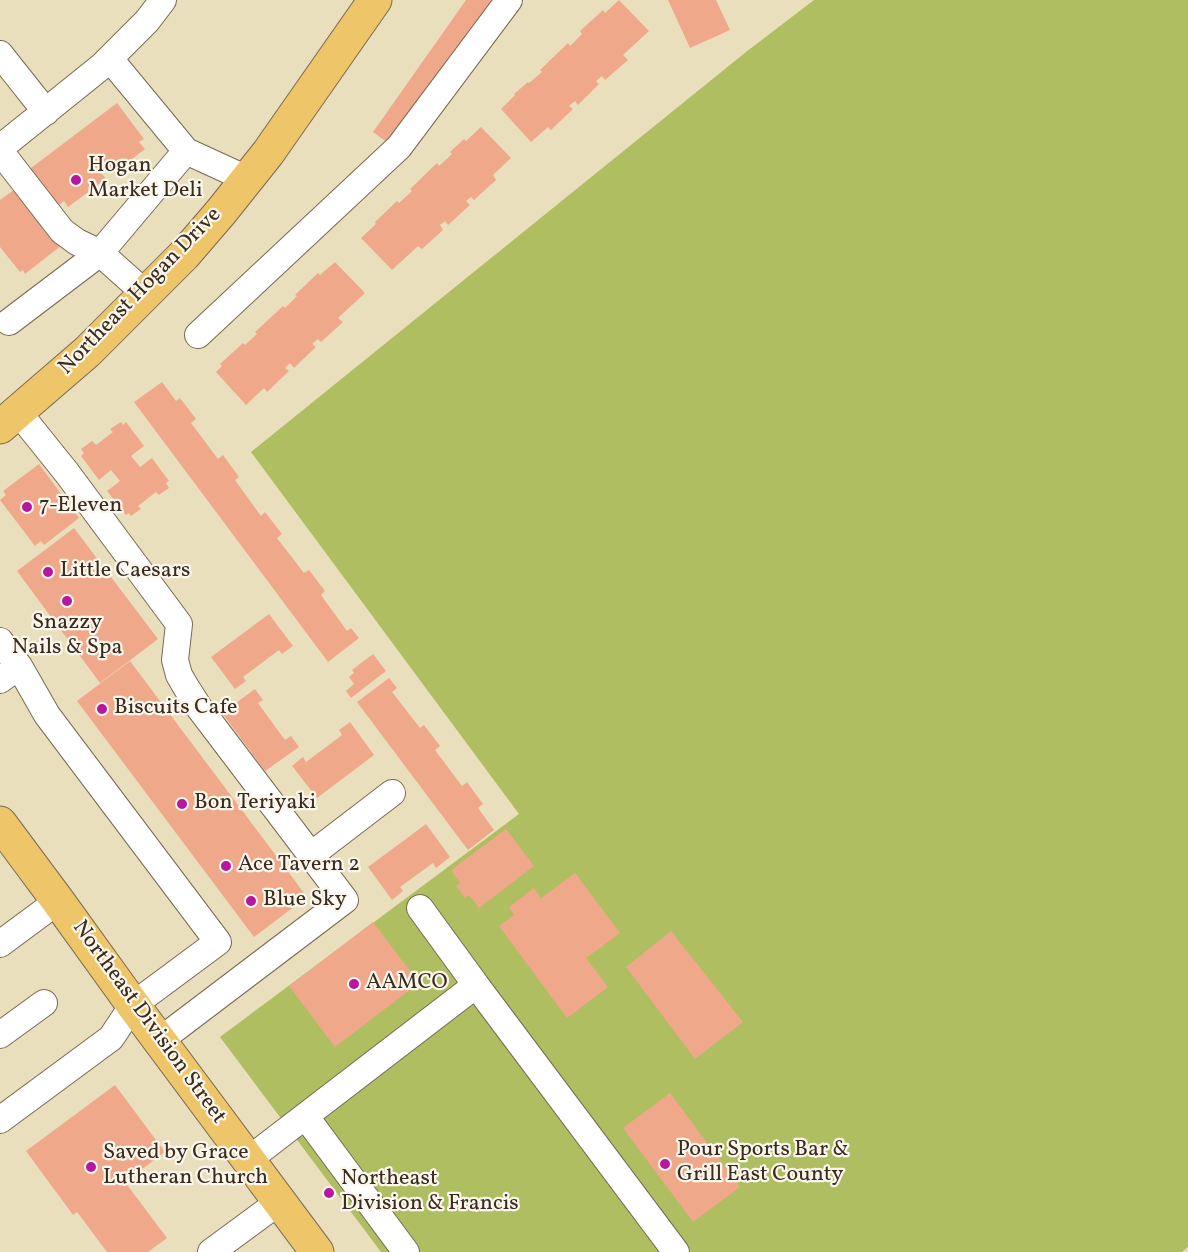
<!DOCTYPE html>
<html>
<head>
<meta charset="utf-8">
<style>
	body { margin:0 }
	canvas { display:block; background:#eadfbc }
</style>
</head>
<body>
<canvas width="1188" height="1252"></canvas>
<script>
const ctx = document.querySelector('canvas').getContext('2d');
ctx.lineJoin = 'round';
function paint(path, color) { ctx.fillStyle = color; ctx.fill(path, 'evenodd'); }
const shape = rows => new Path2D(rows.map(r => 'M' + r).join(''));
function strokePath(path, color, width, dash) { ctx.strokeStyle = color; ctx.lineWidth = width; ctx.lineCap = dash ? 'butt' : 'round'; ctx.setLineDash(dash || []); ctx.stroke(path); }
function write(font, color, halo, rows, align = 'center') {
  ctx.font = font + ' Vollkorn,serif'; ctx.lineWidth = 4.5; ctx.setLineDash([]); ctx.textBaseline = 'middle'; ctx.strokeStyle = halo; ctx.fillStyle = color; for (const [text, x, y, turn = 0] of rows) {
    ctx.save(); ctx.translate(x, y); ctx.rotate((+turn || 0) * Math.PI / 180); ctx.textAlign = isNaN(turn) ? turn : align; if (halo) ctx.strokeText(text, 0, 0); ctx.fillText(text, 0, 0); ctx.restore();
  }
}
const green = shape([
	[814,0,1188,0,1188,1247,1182,1252,381,1252,220,1037,519,814,251,452,746,52]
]);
const building = shape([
	[466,0,495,0,392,146,373,132],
	[619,0,649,31,623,55,628,60,605,80,602,76,596,81,599,84,578,105,575,101,569,106,573,109,551,130,548,127,531,142,501,109,515,95,514,94,528,82,529,83,542,72,540,70,568,43,570,46,582,34,580,31,603,10,605,13],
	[668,0,716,0,730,30,690,48],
	[117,103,144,139,139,142,145,149,114,173,109,167,101,173,106,179,68,207,64,201,55,208,27,171],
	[481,127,511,158,493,175,496,180,474,200,471,197,466,201,470,205,448,225,445,221,440,225,443,230,422,249,418,246,392,270,361,238,376,224,375,222,397,201,399,203,412,191,410,189,437,163,439,166,452,154,450,152,464,139,466,141],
	[18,187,62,245,25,274,23,270,20,272,0,247,0,200],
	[335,262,365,293,338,318,343,322,321,342,318,339,312,344,316,347,294,368,290,363,285,368,289,371,267,392,264,388,246,405,216,372,222,366,220,364,243,343,245,345,257,334,255,332,283,306,285,308,297,296,295,295,318,273,320,275],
	[162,382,176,401,180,398,196,419,191,423,218,459,223,455,239,477,235,480,261,516,265,512,282,534,277,538,304,573,309,570,325,591,321,595,347,631,351,628,359,638,328,662,134,402],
	[121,422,123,425,126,422,144,446,131,456,140,467,152,458,169,481,166,483,169,488,159,495,156,492,138,506,141,509,131,516,129,513,126,515,107,491,120,481,111,470,99,480,81,456,84,453,81,449,92,441,96,445,113,432,110,429],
	[39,464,79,518,44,545,41,541,35,546,0,500,6,495,3,491],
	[74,528,158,639,100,683,17,571],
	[269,614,293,646,282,654,279,650,243,677,246,681,235,689,211,657],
	[373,654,386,671,351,698,346,691,354,684,349,677,354,673,352,670],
	[130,661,307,897,254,937,77,701],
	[389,678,397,688,392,692,420,728,424,725,440,746,435,750,462,786,467,782,483,804,478,808,494,830,468,850,357,702],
	[255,689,263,700,258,703,285,740,291,736,299,747,265,771,222,713],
	[350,722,374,755,317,798,292,766,303,757,306,762,342,735,339,730],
	[426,824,450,857,436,868,433,863,400,887,403,891,392,900,368,867],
	[506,829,534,866,479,908,469,895,465,898,456,886,460,883,451,870],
	[575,873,620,933,586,958,608,987,567,1018,499,926,514,915,509,907,534,888,541,898],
	[373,922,419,983,335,1047,289,986],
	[671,931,743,1022,695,1059,626,967],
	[115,1085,165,1152,125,1182,167,1238,148,1252,107,1252,77,1212,73,1215,26,1151],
	[670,1093,740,1187,693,1222,623,1128]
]);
const minor = shape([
	[0,54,46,112],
	[110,59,186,151,247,179],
	[0,148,102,66,147,21,163,0],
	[0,151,62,231,77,242,100,253,146,294],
	[9,322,100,253,186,151],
	[198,335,399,147,509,0],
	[18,412,67,473,179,624,175,660,179,675,186,687,200,709,345,900,159,1041],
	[0,641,19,666,47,715,218,942,133,1005,111,1038,0,1120],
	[0,680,19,666],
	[311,855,392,793],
	[420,908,476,985],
	[0,944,58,901],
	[0,1035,44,1003],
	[306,1117,406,1252],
	[248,1160,476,985,676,1252],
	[211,1252,279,1202]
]);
const major = shape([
	[0,823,58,901,133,1005,317,1252]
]);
const highway = shape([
	[0,427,87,352,184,255,221,212,268,153,375,0]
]);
const markers = [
	[76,180,6,"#b5179e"],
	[27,507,6,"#b5179e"],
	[48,572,6,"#b5179e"],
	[67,601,6,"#b5179e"],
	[102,709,6,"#b5179e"],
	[182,804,6,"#b5179e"],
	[226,866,6,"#b5179e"],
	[251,901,6,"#b5179e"],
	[354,984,6,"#b5179e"],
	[665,1164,6,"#b5179e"],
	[91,1167,6,"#b5179e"],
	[329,1193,6,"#b5179e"]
];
const poiNames = [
	["Hogan",88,167],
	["Market Deli",88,192],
	["7-Eleven",39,507],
	["Little Caesars",60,572],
	["Snazzy",67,624,"center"],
	["Nails & Spa",67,649,"center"],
	["Biscuits Cafe",114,709],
	["Bon Teriyaki",194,804],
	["Ace Tavern 2",238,866],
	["Blue Sky",263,901],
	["AAMCO",366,984],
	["Pour Sports Bar &",677,1151],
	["Grill East County",677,1176],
	["Saved by Grace",103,1154],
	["Lutheran Church",103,1179],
	["Northeast",341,1180],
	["Division & Francis",341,1205]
];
const streetNames = [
	["Northeast Hogan Drive",141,292,-46],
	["Northeast Division Street",148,1023,54]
];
paint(green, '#afbe61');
paint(building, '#f0a88b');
strokePath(minor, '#786955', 28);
strokePath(major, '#786955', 35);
strokePath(highway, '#786955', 35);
strokePath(minor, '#fff', 26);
strokePath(major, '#eec569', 33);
strokePath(highway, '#eec569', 33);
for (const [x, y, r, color] of markers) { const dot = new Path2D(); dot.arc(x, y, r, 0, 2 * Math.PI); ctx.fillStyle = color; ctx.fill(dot); strokePath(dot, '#fbf7ec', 2); }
write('22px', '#3b2a1e', '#fbf7ec', poiNames, 'left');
write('22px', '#3b2a1e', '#fbf7ec', streetNames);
</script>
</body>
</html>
